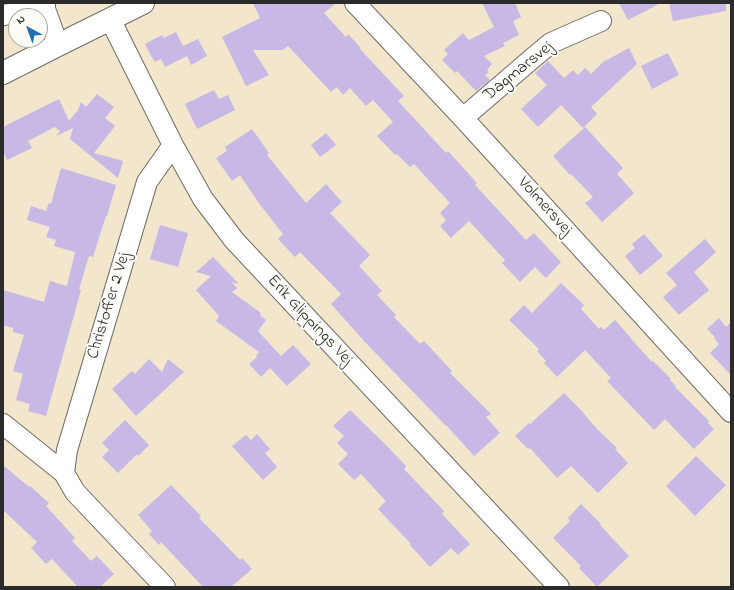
<!DOCTYPE html>
<html>
<head>
<meta charset="utf-8">
<style>
	body { margin:0 }
	#map { position:relative; width:734px; height:590px; overflow:hidden; background:#f2e6cd; font-family:"Indie Flower",sans-serif }
	canvas { display:block }
	.frame { position:absolute; inset:0; border:4px solid #2b2b2b; pointer-events:none }
	.north { position:absolute; left:8px; top:8px; width:40px; height:40px; box-sizing:border-box; background:#fdfcf7; border:1px solid #a9a8a5; border-radius:50%; rotate:319deg; font-size:11px; font-weight:700; line-height:16px; text-align:center; color:#2b2b2b }
	.north::after { content:''; display:block; margin:auto; width:14px; height:18px; background:#1f6fb2; clip-path:polygon(50% 0,100% 100%,50% 72%,0 100%) }
</style>
</head>
<body>
<div id="map">
<canvas width="734" height="590"></canvas>
<div class="frame"></div>
<div class="north">N</div>
</div>
<script>
const ctx = document.querySelector('canvas').getContext('2d');
ctx.lineJoin = 'round';
function paint(path, color) { ctx.fillStyle = color; ctx.fill(path, 'evenodd'); }
const shape = rows => new Path2D(rows.map(r => 'M' + r).join(''));
function strokePath(path, color, width, dash) { ctx.strokeStyle = color; ctx.lineWidth = width; ctx.lineCap = dash ? 'butt' : 'round'; ctx.setLineDash(dash || []); ctx.stroke(path); }
function write(font, color, halo, rows, align = 'center') {
  ctx.font = font + ' "Indie Flower",sans-serif'; ctx.lineWidth = 4; ctx.setLineDash([]); ctx.textBaseline = 'middle'; ctx.strokeStyle = halo; ctx.fillStyle = color; for (const [text, x, y, turn = 0] of rows) {
    ctx.save(); ctx.translate(x, y); ctx.rotate((+turn || 0) * Math.PI / 180); ctx.textAlign = isNaN(turn) ? turn : align; if (halo) ctx.strokeText(text, 0, 0); ctx.fillText(text, 0, 0); ctx.restore();
  }
}
const building = shape([
	[253,3,336,3,324,13,346,37,348,34,361,48,360,49,404,96,398,101,446,153,448,151,477,183,475,185,526,240,534,233,561,262,546,278,535,267,520,282,502,263,505,260,469,221,451,238,440,226,446,220,440,213,450,203,414,164,410,167,397,154,395,155,377,136,393,122,373,100,366,106,350,88,343,95,337,87,331,92,288,46,283,50,253,50,269,75,246,86,222,37,260,18],
	[482,3,515,3,521,17,513,21,519,35,503,43,505,46,484,56,492,64,487,70,489,72,485,75,490,80,476,91,457,71,455,73,442,60,448,54,444,50,463,33,469,40,494,27],
	[619,3,661,3,628,20],
	[669,3,726,3,726,11,673,21],
	[176,32,183,46,198,39,207,56,191,65,187,56,165,67,161,59,155,62,153,58,152,58,145,44,162,35,164,38],
	[629,48,637,64,591,107,597,114,583,128,561,105,538,127,521,109,547,85,535,73,548,61,564,78,573,70,578,75,585,68,591,74,603,62],
	[668,53,679,75,652,89,641,66],
	[214,90,219,99,228,95,235,110,197,129,185,104],
	[97,94,114,107,105,118,115,126,94,153,123,161,118,178,70,139,73,128,56,136,60,131,55,127,28,141,32,148,7,160,3,151,3,127,59,99,69,121,78,110,81,102,86,107],
	[585,127,623,168,617,174,634,193,602,222,585,203,593,197,571,174,570,175,553,156],
	[252,129,269,153,267,155,306,203,326,184,342,202,330,213,370,255,359,266,382,291,377,295,396,315,394,317,420,344,424,341,452,371,450,373,491,414,486,417,500,433,474,456,447,426,446,426,365,342,331,304,341,294,300,252,295,257,278,239,283,234,258,202,240,175,232,181,216,158,227,151,225,147],
	[326,133,336,145,320,157,311,145],
	[61,168,116,185,107,216,106,216,93,257,89,256,79,289,81,290,46,416,28,411,30,404,16,400,23,374,13,371,24,335,13,332,13,328,3,325,3,290,44,302,50,281,67,286,75,252,54,246,56,240,46,237,50,227,27,220,31,206,46,211,49,203,51,204],
	[160,225,188,233,178,267,150,259],
	[644,234,663,256,640,275,625,256,635,248,632,244],
	[705,239,716,252,694,272,709,290,679,315,663,297,677,285,666,273],
	[213,257,239,284,232,282,237,288,232,292,261,313,260,315,266,320,258,331,281,356,293,345,311,364,287,386,270,368,261,377,249,364,257,357,256,356,259,352,216,321,219,316,196,290,211,276,196,272],
	[561,283,584,305,581,309,599,329,601,327,604,330,615,320,631,338,631,339,652,362,653,361,671,379,670,380,676,386,675,387,709,421,708,423,714,429,694,449,665,419,654,430,607,381,611,378,585,350,557,377,544,363,546,361,537,351,539,349,509,320,524,305,532,313],
	[719,318,726,327,731,322,731,375,710,353,719,344,714,338,715,337,707,329],
	[149,359,162,372,168,359,184,372,136,416,112,389,132,371,135,374],
	[564,393,579,408,597,429,617,448,615,449,628,463,598,493,571,466,557,478,530,448,528,449,515,436,529,423,530,424],
	[350,410,385,444,406,466,404,469,444,511,442,514,470,544,458,555,451,548,430,567,410,545,411,544,378,509,386,501,361,474,354,480,338,464,348,454,337,443,344,436,333,426],
	[125,420,149,445,138,456,137,454,118,473,102,457,109,450,102,443],
	[257,434,270,449,265,453,277,467,263,480,232,446,246,435,251,440],
	[696,456,726,485,695,516,666,486],
	[3,465,29,487,30,486,49,503,46,506,75,538,72,541,91,561,97,556,114,574,100,587,78,587,52,559,46,564,31,548,37,542,3,510],
	[171,485,201,516,199,518,214,533,240,560,242,558,252,569,231,587,203,587,161,542,159,545,149,534,152,531,138,515],
	[581,504,601,524,600,525,629,556,597,587,579,568,581,566,553,538,570,521,568,518]
]);
const minor = shape([
	[45,3,45,9,58,45],
	[355,3,463,118,731,412],
	[3,15,45,9],
	[110,19,173,145,203,199,234,240,559,587],
	[463,118,534,57,551,43,601,21],
	[3,424,64,473],
	[165,587,75,492,64,473,67,450,147,182,173,145]
]);
const tertiary = shape([
	[3,73,58,45,143,3]
]);
const streetNames = [
	["Dagmarsvej",519,72,-39],
	["Volmersvej",544,207,48],
	["Christoffer 2 Vej",110,306,-73],
	["Erik Glippings Vej",309,321,47]
];
paint(building, '#c7b8e5');
strokePath(minor, '#716c64', 22);
strokePath(tertiary, '#716c64', 24);
strokePath(minor, '#fff', 20);
strokePath(tertiary, '#fff', 22);
write('17px', '#2b2b2b', '#fdfcf7', streetNames);
</script>
</body>
</html>
